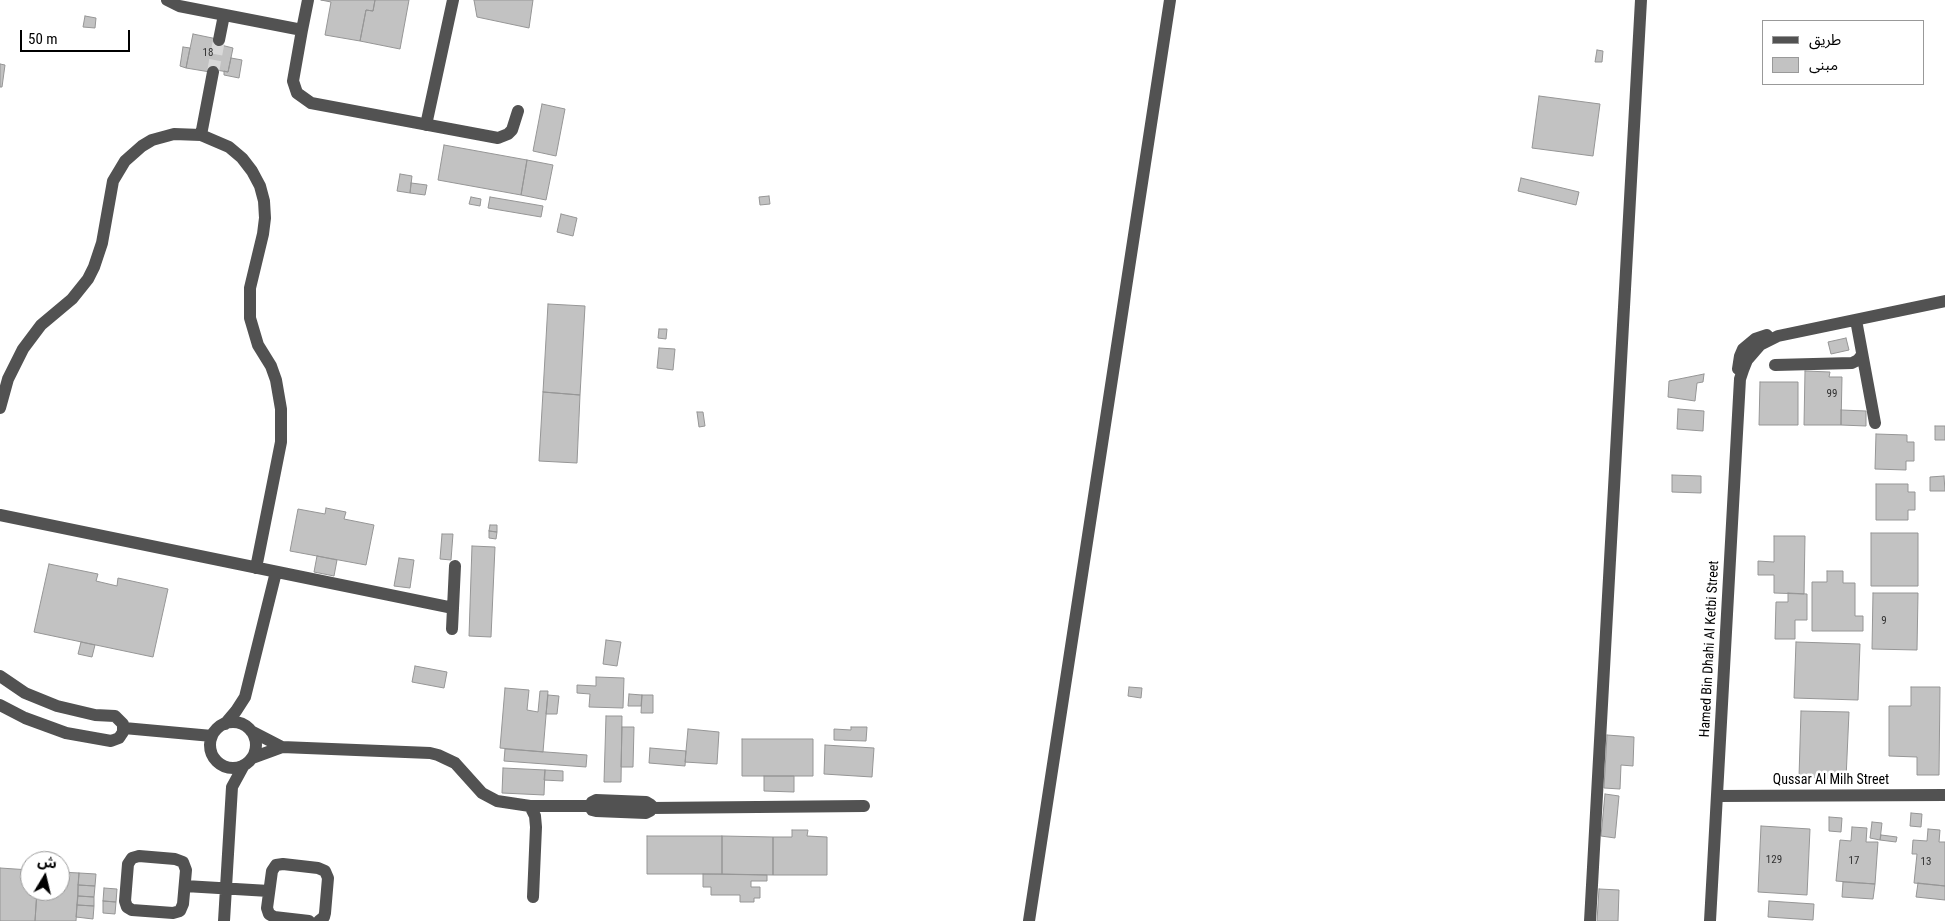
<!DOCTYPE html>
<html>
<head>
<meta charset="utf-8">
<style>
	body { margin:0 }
	#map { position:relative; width:1945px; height:921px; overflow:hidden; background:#fff; font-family:"Roboto Condensed","Noto Sans Arabic",sans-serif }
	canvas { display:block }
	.legend { position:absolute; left:1762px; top:20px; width:162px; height:65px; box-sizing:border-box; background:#fff; border:1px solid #999; margin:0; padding:6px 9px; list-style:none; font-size:15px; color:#000 }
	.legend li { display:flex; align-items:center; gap:10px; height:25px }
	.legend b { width:25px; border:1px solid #999 }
	.north { position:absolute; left:20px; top:851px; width:50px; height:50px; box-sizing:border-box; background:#fff; border:1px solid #999; border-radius:50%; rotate:9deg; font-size:14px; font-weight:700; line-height:20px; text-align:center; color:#000 }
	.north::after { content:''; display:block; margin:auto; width:18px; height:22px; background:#000; clip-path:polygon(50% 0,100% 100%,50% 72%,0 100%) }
	.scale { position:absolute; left:20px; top:30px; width:110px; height:22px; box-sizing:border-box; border:2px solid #000; border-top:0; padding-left:6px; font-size:15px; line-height:18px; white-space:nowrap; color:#000; -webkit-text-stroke:4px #fff; paint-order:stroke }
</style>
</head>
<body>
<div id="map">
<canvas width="1945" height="921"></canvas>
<ul class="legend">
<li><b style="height:6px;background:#525252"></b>طريق</li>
<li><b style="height:14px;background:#c2c2c2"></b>مبنى</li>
</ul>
<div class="north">ش</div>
<div class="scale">50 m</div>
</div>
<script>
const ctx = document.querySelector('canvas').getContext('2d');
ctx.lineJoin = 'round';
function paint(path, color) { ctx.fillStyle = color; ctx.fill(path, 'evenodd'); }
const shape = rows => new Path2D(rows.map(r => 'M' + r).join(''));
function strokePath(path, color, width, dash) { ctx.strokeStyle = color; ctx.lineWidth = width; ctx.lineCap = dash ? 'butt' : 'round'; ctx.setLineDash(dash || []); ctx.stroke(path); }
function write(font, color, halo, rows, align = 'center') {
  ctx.font = font + ' "Roboto Condensed",sans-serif'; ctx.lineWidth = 5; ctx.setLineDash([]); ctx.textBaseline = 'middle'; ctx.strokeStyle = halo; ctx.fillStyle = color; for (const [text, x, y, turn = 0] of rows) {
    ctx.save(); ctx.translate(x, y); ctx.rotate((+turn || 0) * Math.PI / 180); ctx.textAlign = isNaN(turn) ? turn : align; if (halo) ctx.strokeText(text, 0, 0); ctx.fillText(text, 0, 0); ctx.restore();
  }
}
const building = shape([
	[321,0,375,0,373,11,366,10,360,41,325,35,331,2,321,0],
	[375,0,409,0,400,49,360,41,366,10,373,11,375,0],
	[474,0,533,0,529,28,477,17,474,0],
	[85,16,96,18,95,28,83,27,85,16],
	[193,34,222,40,221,45,233,48,228,72,216,70,216,73,186,68,193,34],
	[183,47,190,48,186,68,180,66,183,47],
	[1597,50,1603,51,1602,62,1595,62,1597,50],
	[231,58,242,60,239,78,224,75,224,71,228,72,231,58],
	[0,64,5,65,2,87,0,87,0,64],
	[1539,96,1600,104,1593,156,1532,148,1539,96],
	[542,104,565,109,556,156,533,151,542,104],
	[444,145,527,160,521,195,438,180,444,145],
	[527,160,553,165,546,200,521,195,527,160],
	[400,174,412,176,410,193,397,191,400,174],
	[1521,178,1579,192,1576,205,1518,191,1521,178],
	[411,183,427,185,425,195,410,193,411,183],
	[769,196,770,204,760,205,759,197,769,196],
	[471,197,481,199,480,206,469,204,471,197],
	[490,197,543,206,541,217,488,208,490,197],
	[561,214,577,218,573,236,557,232,561,214],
	[548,304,585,306,580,395,543,392,548,304],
	[659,329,667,329,666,339,658,338,659,329],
	[1846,338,1849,350,1831,354,1828,342,1846,338],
	[659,348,675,349,673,370,657,368,659,348],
	[1805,371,1830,372,1829,377,1842,377,1841,425,1804,425,1805,371],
	[1704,374,1703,382,1697,383,1695,401,1668,397,1669,381,1704,374],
	[1760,382,1798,382,1798,425,1759,425,1760,382],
	[543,392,580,395,577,463,539,461,543,392],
	[1678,409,1704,411,1703,431,1677,429,1678,409],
	[1841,410,1866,411,1866,426,1841,425,1841,410],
	[697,412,703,412,705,426,699,427,697,412],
	[1935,426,1945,426,1945,440,1935,440,1935,426],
	[1876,434,1907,435,1907,442,1914,442,1914,461,1906,461,1906,470,1875,469,1876,434],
	[1672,475,1701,476,1701,493,1672,492,1672,475],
	[1944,476,1945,491,1930,491,1930,477,1944,476],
	[1876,484,1908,484,1908,492,1915,492,1915,510,1908,510,1908,520,1876,520,1876,484],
	[326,508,346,512,344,519,374,525,366,565,290,551,298,509,325,514,326,508],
	[490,525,497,525,497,532,489,531,490,525],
	[489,531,497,532,496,539,489,538,489,531],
	[1871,533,1918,533,1918,586,1871,586,1871,533],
	[442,534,453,534,451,560,440,559,442,534],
	[1774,536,1805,536,1804,594,1774,593,1774,575,1758,575,1758,561,1774,562,1774,536],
	[472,546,495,547,491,637,469,636,472,546],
	[317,556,337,560,334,576,314,572,317,556],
	[399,558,414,560,410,588,394,586,399,558],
	[49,564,98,574,96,581,117,586,118,578,168,589,153,657,34,632,49,564],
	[1827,571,1843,571,1843,583,1855,583,1855,616,1863,616,1863,631,1812,631,1812,582,1827,582,1827,571],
	[1788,593,1807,594,1807,620,1795,620,1795,639,1775,639,1776,602,1788,602,1788,593],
	[1873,593,1918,593,1917,650,1872,649,1873,593],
	[606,640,621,642,617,666,603,664,606,640],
	[81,642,95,645,92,657,78,654,81,642],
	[1796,642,1860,644,1858,700,1794,698,1796,642],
	[415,666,447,672,444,688,412,682,415,666],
	[596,677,624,678,623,708,589,707,590,694,577,693,577,685,596,686,596,677],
	[1129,687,1142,688,1141,698,1128,696,1129,687],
	[1911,687,1940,687,1939,775,1917,775,1917,757,1889,756,1889,706,1911,706,1911,687],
	[505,688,529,690,527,710,538,712,540,691,548,691,543,752,500,748,505,688],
	[629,694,642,695,641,706,628,706,629,694],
	[548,695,559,696,557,714,546,714,548,695],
	[642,695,653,695,653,713,641,713,642,695],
	[1801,711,1849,712,1846,779,1799,777,1801,711],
	[606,716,622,716,621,782,604,782,606,716],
	[622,727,634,727,633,767,621,767,622,727],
	[851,727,867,727,866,741,834,740,834,729,851,730,851,727],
	[688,729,719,732,717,764,685,762,688,729],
	[1607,735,1634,737,1633,766,1621,765,1620,789,1604,788,1607,735],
	[742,739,813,739,813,776,742,776,742,739],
	[825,745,874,748,872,777,824,774,825,745],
	[650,748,686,751,685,766,649,763,650,748],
	[505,749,587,755,586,767,504,761,505,749],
	[503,768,545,770,544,795,502,793,503,768],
	[545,770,563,771,563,781,544,780,545,770],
	[764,776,794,776,794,792,764,791,764,776],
	[1605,794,1619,796,1615,838,1601,836,1605,794],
	[1911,813,1922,814,1921,827,1910,826,1911,813],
	[1829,817,1842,818,1841,832,1829,831,1829,817],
	[1872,822,1882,823,1880,840,1870,838,1872,822],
	[1761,826,1810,829,1807,895,1758,892,1761,826],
	[1852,827,1867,828,1866,842,1878,842,1875,884,1836,881,1840,840,1851,841,1852,827],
	[1928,829,1940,830,1939,842,1945,842,1945,886,1914,883,1917,854,1912,854,1913,840,1927,841,1928,829],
	[792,830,808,830,807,836,827,837,827,875,773,875,773,837,792,837,792,830],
	[1881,835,1897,837,1896,842,1880,840,1881,835],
	[647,836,722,836,722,874,647,874,647,836],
	[722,836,773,837,773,875,722,874,722,836],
	[0,868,30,870,30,891,37,891,35,921,0,921,0,868],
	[60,872,79,873,76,921,35,921,37,891,60,891,60,872],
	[79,873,96,874,95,886,78,885,79,873],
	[703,874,767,875,767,881,751,881,751,887,760,887,760,898,754,898,754,902,740,902,740,895,711,895,711,887,703,887,703,874],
	[1843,882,1875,884,1873,899,1842,897,1843,882],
	[1918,883,1945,886,1945,900,1916,897,1918,883],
	[78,885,95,886,94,897,78,896,78,885],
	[104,888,117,889,116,902,103,901,104,888],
	[1599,889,1619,890,1618,921,1597,921,1599,889],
	[78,896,94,897,94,906,77,905,78,896],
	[103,901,116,902,115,914,103,913,103,901],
	[1769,901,1814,904,1813,920,1768,917,1769,901],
	[77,905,94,906,93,919,76,917,77,905]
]);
const minorTunnel = shape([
	[213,72,219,40]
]);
const minor = shape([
	[167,0,179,6,302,30,308,0],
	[302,30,293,81,297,93,311,103,498,138,508,134,512,130,518,111],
	[219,40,224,15],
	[426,125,453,0],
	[201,135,213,72],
	[1856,320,1875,423],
	[1775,365,1852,363,1858,360,1862,355],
	[1738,369,1740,356,1743,349,1755,339,1767,335],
	[0,408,8,379,23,349,41,325,72,299,88,279,94,267,102,243,113,181,125,161,142,146,152,140,174,134,201,135,229,147,242,158,252,171,260,186,264,201,265,218,263,234,250,288,250,318,258,345,271,366,276,380,281,409,281,442,256,568],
	[0,515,453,608],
	[452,629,455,566],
	[0,676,25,693,57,706,95,715,115,716,123,724,123,732,119,738,111,741,66,733,25,718,0,705],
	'210 745a23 23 0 1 1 46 0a23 23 0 1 1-46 0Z',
	[225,724,236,711,245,697,276,572],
	[124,728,212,736],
	[251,731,282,747],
	[252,758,282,747,430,753,438,755,455,763,482,793,497,801,530,806,590,806,592,810,596,811,646,813,650,811,651,808,864,806],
	[1717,796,1945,795],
	[530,806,535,816,536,827,533,897],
	[590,806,592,802,596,800,646,802,651,805,651,808],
	[139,856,175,859,183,862,186,870,183,904,180,911,173,913,132,910,127,907,125,901,128,864,132,858,139,856],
	[185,886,269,891],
	[224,921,232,787,244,765],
	[309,921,274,917,269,914,267,908,272,871,276,865,283,864,318,868,325,871,328,878,325,913,324,917,319,921],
	[1029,921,1170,0],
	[1590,921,1641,0],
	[1710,921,1740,379,1743,370,1747,360,1760,345,1778,336,1945,301]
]);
const numberNames = [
	["18",208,53],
	["99",1832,394],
	["9",1884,621],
	["129",1774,860],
	["17",1854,861],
	["13",1926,862]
];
const streetNames = [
	["Hamed Bin Dhahi Al Ketbi Street",1710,649,-87],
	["Qussar Al Milh Street",1831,780]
];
paint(building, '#c2c2c2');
strokePath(building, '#969696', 1);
strokePath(minorTunnel, '#d9d9d9', 12, [12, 6]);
strokePath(minor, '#525252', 12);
write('11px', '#303030', null, numberNames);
write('14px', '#000', '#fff', streetNames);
</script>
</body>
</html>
